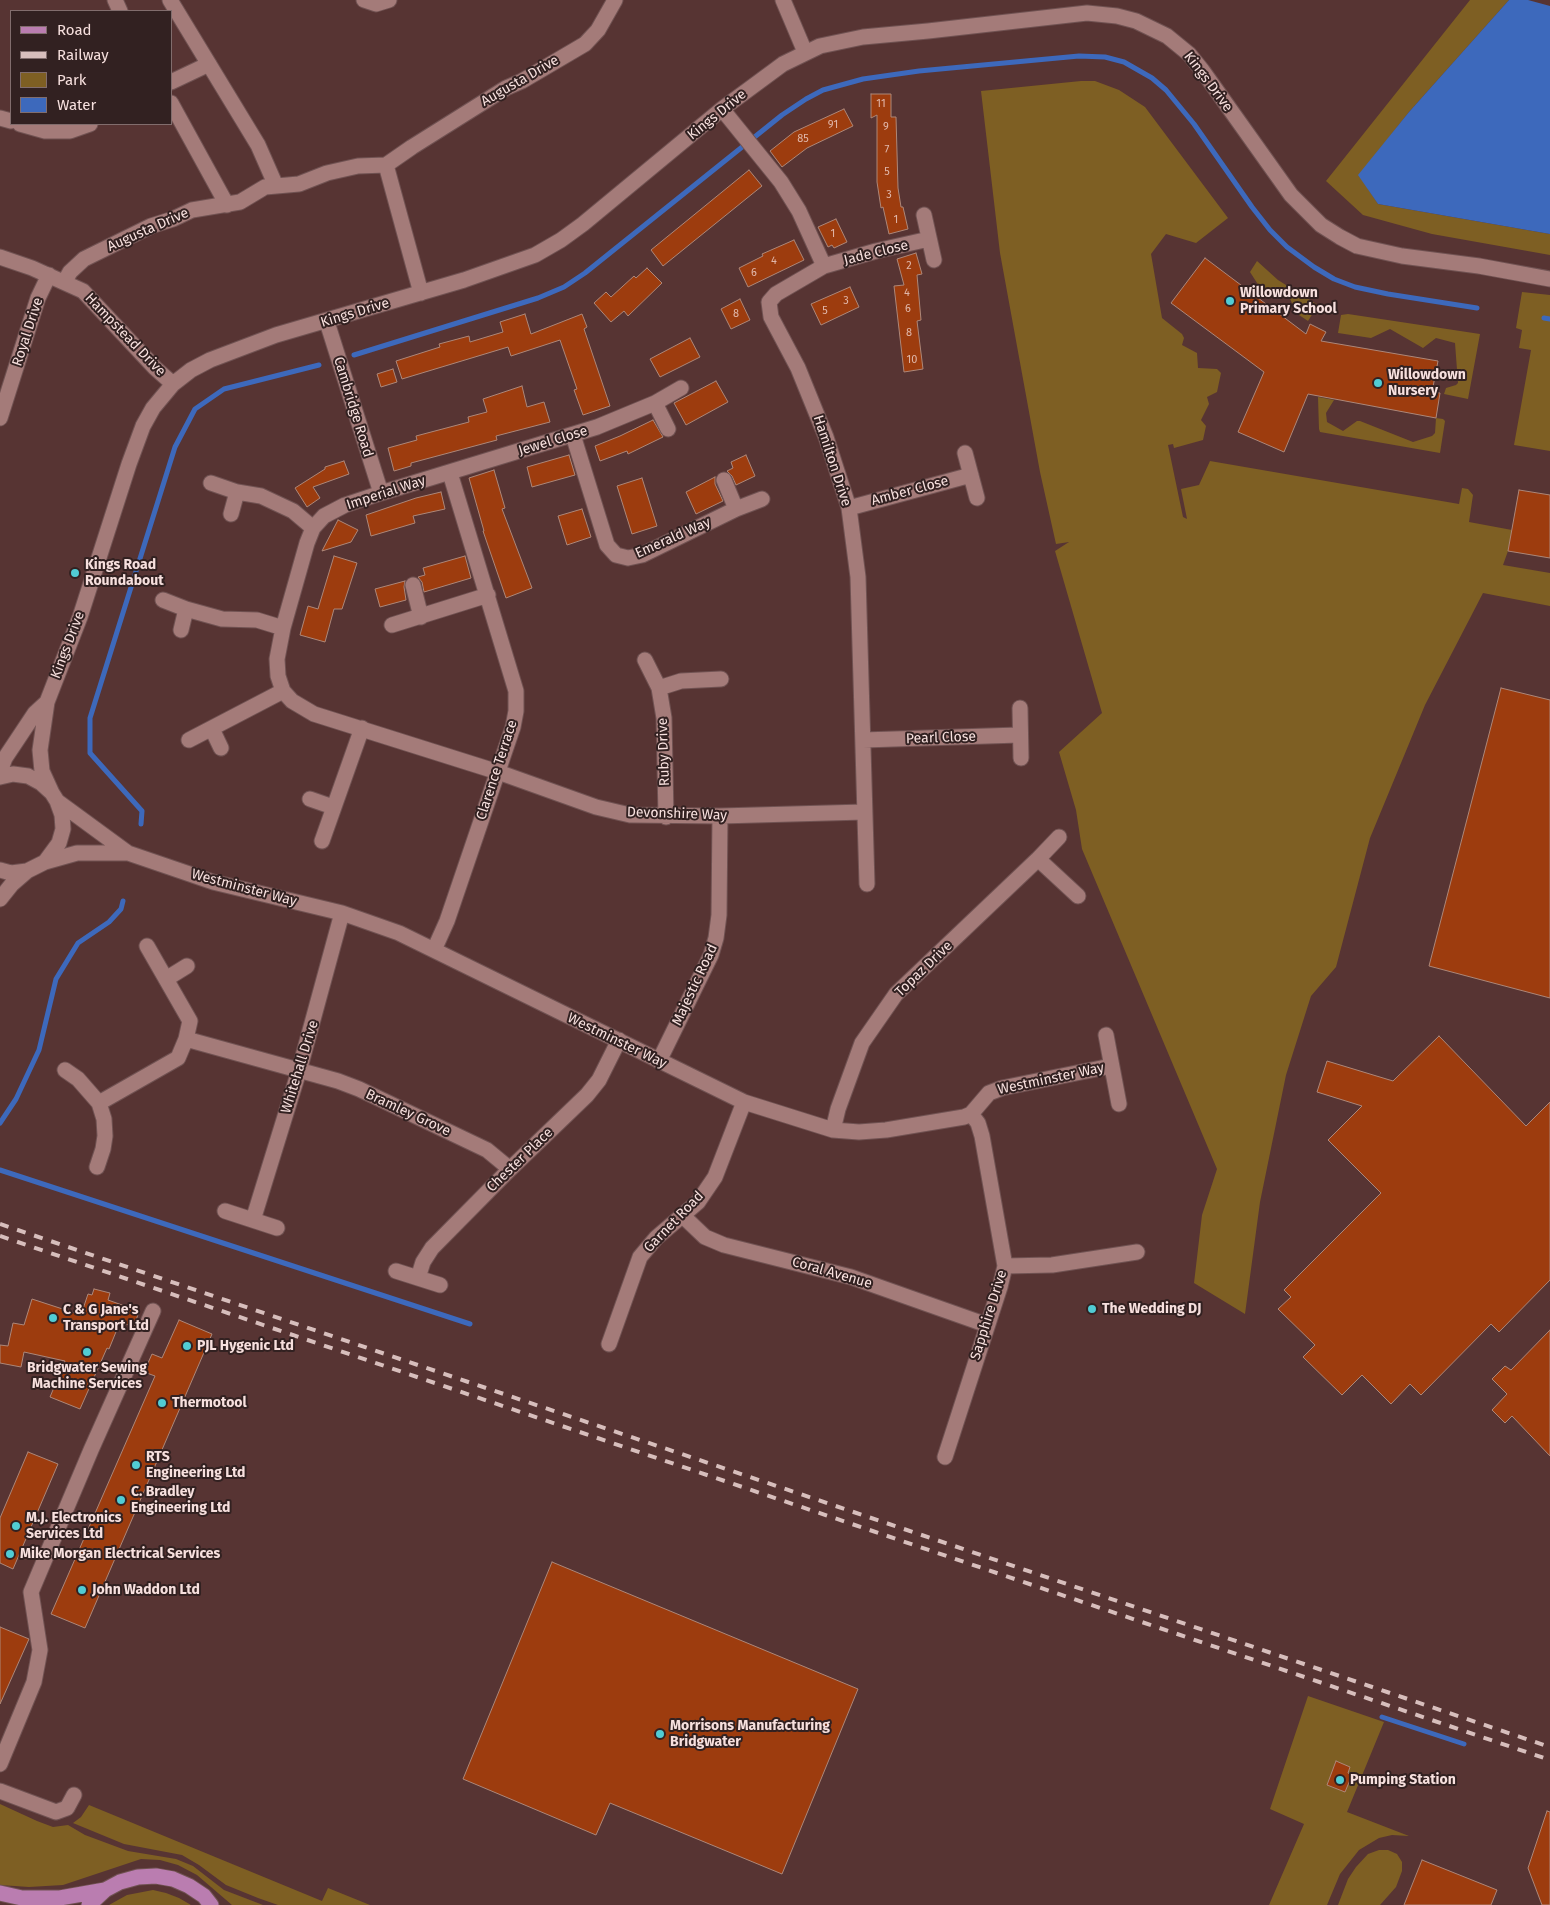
<!DOCTYPE html>
<html>
<head>
<meta charset="utf-8">
<style>
	body { margin:0 }
	#map { position:relative; width:1550px; height:1905px; overflow:hidden; background:#573433; font-family:"Fira Sans",sans-serif }
	canvas { display:block }
	.legend { position:absolute; left:10px; top:10px; width:162px; height:115px; box-sizing:border-box; background:#322121; border:1px solid #816d6d; margin:0; padding:6px 9px; list-style:none; font-size:15px; color:#f7e0de }
	.legend li { display:flex; align-items:center; gap:10px; height:25px }
	.legend b { width:25px; border:1px solid #816d6d }
</style>
</head>
<body>
<div id="map">
<canvas width="1550" height="1905"></canvas>
<ul class="legend">
<li><b style="height:6px;background:#ba7db0"></b>Road</li>
<li><b style="height:6px;background:#d7bebc"></b>Railway</li>
<li><b style="height:14px;background:#7e5f23"></b>Park</li>
<li><b style="height:14px;background:#3d69bc"></b>Water</li>
</ul>
</div>
<script>
const ctx = document.querySelector('canvas').getContext('2d');
ctx.lineJoin = 'round';
function paint(path, color) { ctx.fillStyle = color; ctx.fill(path, 'evenodd'); }
const shape = rows => new Path2D(rows.map(r => 'M' + r).join(''));
function strokePath(path, color, width, dash) { ctx.strokeStyle = color; ctx.lineWidth = width; ctx.lineCap = dash ? 'butt' : 'round'; ctx.setLineDash(dash || []); ctx.stroke(path); }
function write(font, color, halo, rows, align = 'center') {
  ctx.font = font + ' "Fira Sans",sans-serif'; ctx.lineWidth = 4; ctx.setLineDash([]); ctx.textBaseline = 'middle'; ctx.strokeStyle = halo; ctx.fillStyle = color; for (const [text, x, y, turn = 0] of rows) {
    ctx.save(); ctx.translate(x, y); ctx.rotate((+turn || 0) * Math.PI / 180); ctx.textAlign = isNaN(turn) ? turn : align; if (halo) ctx.strokeText(text, 0, 0); ctx.fillText(text, 0, 0); ctx.restore();
  }
}
const green = shape([
	[1470,0,1509,0,1409,112,1359,175,1378,204,1550,234,1550,255,1432,234,1363,215,1326,181],
	[1081,81,1095,81,1119,90,1145,107,1228,218,1196,243,1166,234,1151,254,1162,318,1182,334,1184,338,1182,345,1197,353,1198,368,1217,369,1221,373,1217,392,1207,397,1209,404,1201,420,1206,426,1203,440,1174,448,1173,444,1168,445,1183,517,1187,519,1181,489,1199,485,1210,461,1459,504,1462,488,1468,489,1473,495,1469,522,1512,530,1508,551,1503,565,1550,573,1550,606,1483,593,1425,705,1370,838,1336,967,1311,996,1286,1075,1260,1202,1245,1314,1194,1283,1202,1215,1217,1169,1082,849,1076,810,1059,752,1102,713,1055,551,1069,542,1056,544,1040,472,1000,253,981,91],
	[1257,261,1278,280,1318,305,1308,321,1296,313,1286,289,1282,287,1266,289,1259,286,1250,272],
	[1522,292,1550,295,1550,451,1514,445,1531,350,1519,348,1522,330,1516,328],
	[1348,314,1480,334,1468,399,1444,394,1446,388,1456,385,1458,383,1455,343,1436,338,1423,348,1390,329,1371,338,1338,333,1341,315],
	[1318,397,1334,400,1326,413,1327,422,1343,431,1357,421,1360,421,1413,442,1432,436,1435,433,1436,418,1443,419,1445,421,1440,453,1320,432,1319,429],
	[1308,1696,1384,1722,1347,1812,1409,1836,1392,1835,1379,1838,1359,1850,1340,1874,1327,1905,1269,1905,1304,1824,1270,1809],
	[0,1804,37,1821,53,1827,68,1825,85,1835,128,1851,176,1859,193,1866,224,1890,263,1905,232,1905,197,1875,178,1865,160,1860,141,1859,63,1885,29,1887,0,1885],
	[89,1805,322,1901,328,1888,370,1905,278,1905,258,1898,226,1885,199,1865,182,1855,124,1844,73,1823,81,1817],
	[1379,1850,1388,1850,1397,1854,1402,1862,1402,1871,1396,1887,1380,1905,1338,1905,1348,1879,1356,1867,1368,1854],
	[153,1890,166,1893,179,1898,191,1905,109,1905,127,1895]
]);
const water = shape([
	[1509,0,1528,0,1550,6,1550,234,1378,204,1358,175,1409,112]
]);
const stream = shape([
	[1544,318,1550,319],
	[354,355,538,298,564,287,585,273,782,115,806,99,823,90,863,79,919,71,1079,56,1105,57,1124,62,1152,78,1166,90,1194,124,1252,207,1270,230,1287,247,1314,267,1334,279,1355,287,1388,294,1477,308],
	[141,824,142,811,90,753,90,718,175,447,195,409,224,389,319,365],
	[0,1123,16,1099,39,1050,56,979,78,943,109,922,121,909,123,901],
	[0,1170,470,1324],
	[1382,1717,1464,1744]
]);
const building = shape([
	[871,94,891,94,891,117,896,117,898,188,901,207,903,207,908,229,889,234,883,207,881,208,877,182,877,115,871,118,871,94],
	[844,109,853,126,807,148,782,167,770,151,794,132,844,109],
	[749,170,762,186,663,266,651,250,749,170],
	[836,219,847,242,834,248,832,245,828,247,818,227,836,219],
	[794,240,804,260,748,287,739,268,763,256,762,254,794,240],
	[916,253,922,274,917,275,921,320,917,321,923,369,904,372,894,286,904,285,897,259,916,253],
	[1205,258,1306,334,1310,324,1326,332,1321,341,1438,361,1432,392,1440,393,1436,418,1308,394,1284,452,1238,432,1264,372,1171,303,1205,258],
	[647,268,662,283,628,316,624,311,611,322,594,303,606,292,611,297,634,276,636,278,647,268],
	[850,287,859,307,821,325,811,304,850,287],
	[740,299,750,320,731,329,721,309,740,299],
	[525,314,531,334,582,314,587,327,584,329,610,406,583,415,574,390,577,389,560,340,511,356,508,347,402,379,396,361,440,347,439,344,469,336,470,342,503,332,500,322,525,314],
	[690,338,700,357,660,377,650,359,690,338],
	[393,369,397,382,381,387,377,374,393,369],
	[716,381,728,402,686,425,674,403,716,381],
	[522,386,527,407,544,402,550,422,496,436,497,440,411,463,411,466,394,471,388,448,417,440,416,436,469,422,468,417,487,412,483,399,522,386],
	[653,420,663,437,628,454,627,451,600,461,595,446,620,436,653,420],
	[569,455,575,475,532,487,527,467,569,455],
	[746,455,755,476,736,485,732,476,727,471,733,468,731,462,746,455],
	[344,461,349,474,313,487,320,498,307,507,295,488,325,469,325,467,344,461],
	[494,470,505,508,502,509,532,588,506,598,483,531,484,531,469,478,494,470],
	[715,477,715,484,723,501,696,514,686,492,715,477],
	[642,478,657,526,632,534,617,486,642,478],
	[1519,490,1550,495,1550,558,1508,551,1519,490],
	[441,492,445,509,413,516,415,523,371,536,366,515,416,498,441,492],
	[582,509,591,537,567,545,558,516,582,509],
	[338,520,358,530,351,542,322,551,338,520],
	[334,556,357,563,342,609,334,609,325,642,300,635,308,606,318,609,334,556],
	[465,556,471,578,424,592,422,582,418,577,425,575,423,568,465,556],
	[405,581,404,587,406,600,380,607,375,589,405,581],
	[1501,688,1550,700,1550,998,1429,966,1501,688],
	[1439,1036,1526,1126,1550,1102,1550,1280,1499,1332,1491,1324,1421,1395,1410,1384,1391,1404,1362,1375,1342,1395,1303,1357,1315,1345,1278,1309,1291,1297,1284,1290,1381,1193,1328,1140,1362,1106,1317,1092,1327,1061,1393,1081,1439,1036],
	[94,1289,110,1293,108,1300,139,1311,134,1327,120,1322,109,1349,107,1348,80,1409,50,1397,65,1361,24,1352,21,1367,0,1363,0,1345,8,1346,13,1323,24,1325,32,1299,81,1315,88,1294,92,1295,94,1289],
	[179,1320,212,1334,85,1628,51,1614,155,1376,144,1372,152,1354,162,1358,179,1320],
	[1550,1330,1550,1456,1512,1416,1505,1423,1492,1410,1507,1394,1492,1379,1505,1366,1511,1370,1550,1330],
	[28,1452,58,1464,13,1569,0,1563,0,1518,28,1452],
	[552,1562,858,1689,782,1874,610,1803,596,1835,463,1779,552,1562],
	[0,1627,29,1639,0,1704,0,1627],
	[1336,1761,1350,1767,1348,1773,1352,1775,1345,1792,1327,1785,1336,1761],
	[1547,1811,1550,1812,1550,1905,1542,1905,1528,1868,1547,1811],
	[1422,1860,1497,1890,1491,1905,1404,1905,1422,1860]
]);
const street = shape([
	[115,0,120,11],
	[170,0,258,145,276,186],
	[364,0,376,4,389,0],
	[783,0,805,52],
	[171,82,209,64],
	[171,103,227,205],
	[722,109,781,182,799,211,824,266,776,294,769,302,771,317,798,368,826,437,849,508,858,577,867,884],
	[0,118,11,121],
	[20,124,45,131,70,131,90,124],
	[386,165,421,293],
	[924,215,934,260],
	[0,257,32,268,83,291,155,368,173,384],
	[824,266,876,251,929,239],
	[65,281,70,272,84,259,151,226,173,219,192,210,240,202,265,187,299,184,327,173,358,166,386,165,412,147,506,88,522,81,585,44,598,30,615,0],
	[327,322,381,493],
	[681,388,655,403,597,427,381,493,345,505,324,516,313,528,307,543,283,628,277,659,278,676,283,691,292,701,314,714,498,772,596,807,630,815,720,816,864,812],
	[655,403,668,429],
	[0,418,38,298,49,275],
	[573,435,607,545,616,555,628,558,642,555,736,509,762,499],
	[965,453,977,498],
	[724,480,736,509],
	[211,483,237,492],
	[849,508,971,475],
	[231,514,237,492,261,496,293,511,313,528],
	[413,585,421,617],
	[163,600,186,609,222,619,257,620,283,628],
	[392,625,488,595],
	[181,630,186,609],
	[645,660,659,688,664,718,666,817],
	[659,688,681,681,721,679],
	[1020,708,1021,758],
	[212,729,221,748],
	[189,740,283,691],
	[863,740,1019,735],
	[0,772,5,758,35,713,47,702],
	[0,777,13,774,28,776,41,783,52,793,57,801,62,815,63,829,59,843,45,862,27,871,11,873,0,870],
	[52,793,42,771,40,750,47,702,80,617,129,464,143,426,153,408,173,384,191,370,210,360,276,335,464,280,535,255,561,240,583,224,722,109,783,64,820,46,863,37,928,31,1087,13,1117,16,1136,21,1167,36,1189,54,1202,70,1291,195,1321,225,1340,237,1357,246,1402,256,1479,266,1550,279],
	[310,799,333,807],
	[57,801,128,853,213,882,342,913,399,933,744,1102,833,1130,859,1132,886,1130,964,1117,971,1114,989,1093,1002,1088,1111,1066],
	[322,841,362,728],
	[1038,859,1078,896],
	[45,862,77,853,128,853],
	[0,899,12,884,27,871],
	[434,950,447,921,513,727,516,711,516,691,450,473],
	[166,979,187,966],
	[1106,1035,1119,1104],
	[186,1039,338,1081,359,1089,487,1150,510,1169],
	[659,1061,711,955,716,938,719,915,720,816],
	[65,1070,78,1079,99,1103,104,1119,105,1136,103,1149,97,1167],
	[99,1103,178,1058,186,1039,190,1021,147,946],
	[833,1130,838,1109,862,1043,896,994,1038,859,1059,837],
	[225,1211,277,1228],
	[683,1216,705,1237,724,1245,851,1277,987,1325],
	[253,1220,299,1071,342,913],
	[1005,1266,1052,1265,1137,1252],
	[396,1271,440,1285],
	[418,1278,423,1262,432,1248,510,1169,587,1095,599,1080,619,1040],
	[609,1344,640,1257,656,1238,698,1202,715,1177,744,1102],
	[945,1457,1000,1287,1005,1266,982,1136,978,1123,971,1114],
	[0,1764,34,1682,40,1650,31,1592,91,1450,153,1311],
	[0,1791,56,1812,67,1808,74,1795]
]);
const primary = shape([
	[0,1893,22,1898,60,1898,105,1890],
	[89,1905,105,1890,120,1882,138,1877,156,1876,173,1879,189,1886,204,1896,211,1905]
]);
const rail = shape([
	[0,1224,1550,1747],
	[0,1236,1550,1760]
]);
const markers = [
	[1230,301,5,"#51ccd4"],
	[1378,383,5,"#51ccd4"],
	[75,573,5,"#51ccd4"],
	[1092,1309,5,"#51ccd4"],
	[53,1318,5,"#51ccd4"],
	[187,1346,5,"#51ccd4"],
	[87,1352,5,"#51ccd4"],
	[162,1403,5,"#51ccd4"],
	[136,1465,5,"#51ccd4"],
	[121,1500,5,"#51ccd4"],
	[16,1526,5,"#51ccd4"],
	[10,1554,5,"#51ccd4"],
	[82,1590,5,"#51ccd4"],
	[660,1734,5,"#51ccd4"],
	[1340,1780,5,"#51ccd4"]
];
const numberNames = [
	["11",881,104],
	["91",833,125],
	["9",886,127],
	["85",803,139],
	["7",887,150],
	["5",887,172],
	["3",889,195],
	["1",896,220],
	["1",833,234],
	["4",774,261],
	["2",909,266],
	["6",754,273],
	["4",907,293],
	["3",846,301],
	["6",908,309],
	["5",825,311],
	["8",736,314],
	["8",909,333],
	["10",912,360]
];
const streetNames = [
	["Augusta Drive",520,81,-30],
	["Kings Drive",1208,82,53],
	["Kings Drive",717,115,-39],
	["Augusta Drive",148,230,-24],
	["Jade Close",876,253,-14],
	["Kings Drive",355,313,-17],
	["Royal Drive",28,332,-72],
	["Hampstead Drive",125,335,46],
	["Cambridge Road",353,407,73],
	["Jewel Close",553,441,-17],
	["Hamilton Drive",832,461,72],
	["Amber Close",910,491,-15],
	["Imperial Way",386,493,-18],
	["Emerald Way",673,538,-24],
	["Kings Drive",68,645,-69],
	["Pearl Close",941,738,-2],
	["Ruby Drive",664,752,-92],
	["Clarence Terrace",497,770,-72],
	["Devonshire Way",677,814,2],
	["Westminster Way",244,888,15],
	["Topaz Drive",924,969,-44],
	["Majestic Road",695,985,-65],
	["Westminster Way",617,1041,26],
	["Whitehall Drive",300,1067,-73],
	["Westminster Way",1051,1079,-12],
	["Bramley Grove",408,1113,25],
	["Chester Place",520,1160,-44],
	["Garnet Road",674,1222,-46],
	["Coral Avenue",832,1273,16],
	["Sapphire Drive",989,1315,-73]
];
const poiNames = [
	["Willowdown",1240,293],
	["Primary School",1240,309],
	["Willowdown",1388,375],
	["Nursery",1388,391],
	["Kings Road",85,565],
	["Roundabout",85,581],
	["The Wedding DJ",1102,1309],
	["C & G Jane's",63,1310],
	["Transport Ltd",63,1326],
	["PJL Hygenic Ltd",197,1346],
	["Bridgwater Sewing",87,1368,"center"],
	["Machine Services",87,1384,"center"],
	["Thermotool",172,1403],
	["RTS",146,1457],
	["Engineering Ltd",146,1473],
	["C. Bradley",131,1492],
	["Engineering Ltd",131,1508],
	["M.J. Electronics",26,1518],
	["Services Ltd",26,1534],
	["Mike Morgan Electrical Services",20,1554],
	["John Waddon Ltd",92,1590],
	["Morrisons Manufacturing",670,1726],
	["Bridgwater",670,1742],
	["Pumping Station",1350,1780]
];
paint(green, '#7e5f23');
paint(water, '#3d69bc');
strokePath(stream, '#3d69bc', 5);
paint(building, '#9d3c0e');
strokePath(building, '#ad8779', 1);
strokePath(street, '#705252', 17);
strokePath(primary, '#705252', 17);
strokePath(street, '#a47b79', 15);
strokePath(primary, '#ba7db0', 15);
strokePath(rail, '#d7bebc', 4, [9, 9]);
for (const [x, y, r, color] of markers) { const dot = new Path2D(); dot.arc(x, y, r, 0, 2 * Math.PI); ctx.fillStyle = color; ctx.fill(dot); strokePath(dot, '#322121', 2); }
write('11px', '#e0b7aa', null, numberNames);
write('14px', '#f7e0de', '#322121', streetNames);
write('bold 14px', '#f7e0de', '#322121', poiNames, 'left');
</script>
</body>
</html>
